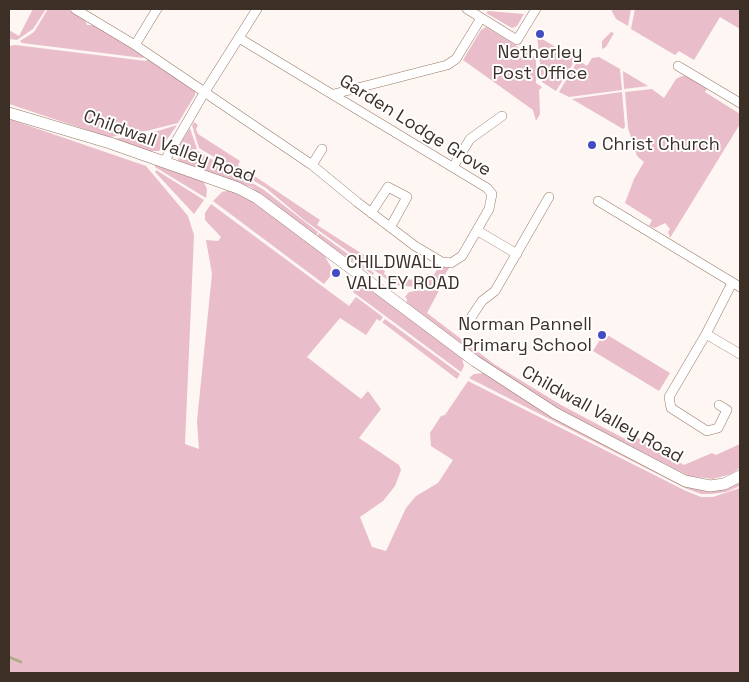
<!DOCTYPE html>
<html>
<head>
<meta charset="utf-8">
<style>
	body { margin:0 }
	#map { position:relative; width:749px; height:682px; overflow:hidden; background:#fdf6f2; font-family:"Space Grotesk",sans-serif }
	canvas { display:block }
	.frame { position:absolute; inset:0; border:10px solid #3b2f26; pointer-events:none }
</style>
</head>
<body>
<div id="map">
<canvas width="749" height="682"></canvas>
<div class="frame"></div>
</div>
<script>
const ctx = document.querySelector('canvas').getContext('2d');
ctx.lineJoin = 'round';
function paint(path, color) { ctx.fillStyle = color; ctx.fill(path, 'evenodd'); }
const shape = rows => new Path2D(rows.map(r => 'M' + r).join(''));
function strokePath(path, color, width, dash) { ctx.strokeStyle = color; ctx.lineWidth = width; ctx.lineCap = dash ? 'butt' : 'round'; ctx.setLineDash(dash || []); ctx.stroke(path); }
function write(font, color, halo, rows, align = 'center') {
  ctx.font = font + ' "Space Grotesk",sans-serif'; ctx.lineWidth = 4; ctx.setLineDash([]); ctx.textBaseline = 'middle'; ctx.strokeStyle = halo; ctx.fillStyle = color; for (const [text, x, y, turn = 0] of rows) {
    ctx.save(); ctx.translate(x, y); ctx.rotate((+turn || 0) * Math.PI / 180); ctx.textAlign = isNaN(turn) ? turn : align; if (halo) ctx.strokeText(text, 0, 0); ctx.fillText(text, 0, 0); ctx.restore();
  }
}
const green = shape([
	[33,9,46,9,33,29,17,40,9,39,9,30,19,36],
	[48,9,67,9,85,20,87,25,94,25,144,56,143,58,22,43,20,41,34,32],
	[611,9,631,9,628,26,616,19],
	[635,9,740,9,740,29,720,17,694,60,679,51,675,55,631,29],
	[488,11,524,14,517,26,512,28,486,13],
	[486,27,536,58,536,83,542,87,539,90,540,114,536,121,533,110,463,60,481,30],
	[611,32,614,33,606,47,602,49,602,41],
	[537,36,559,49,566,50,576,59,556,91,542,82],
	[15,45,146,61,148,59,195,91,195,95,178,123,138,133,110,137,102,135,9,104,9,46],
	[599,57,620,69,622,90,569,97,559,92,578,60,587,66,592,58],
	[623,71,648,86,624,89],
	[682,76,687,76,708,87,705,92,740,114,740,124,670,238,668,232,670,229,665,223,655,228,649,226,652,220,625,203,634,179,644,162,637,156,628,128,625,92,652,89,664,98,676,79],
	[622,92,625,127,623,129,572,99],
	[9,119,146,166,188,216,194,235,185,444,199,449,197,421,212,274,206,240,218,241,221,237,205,220,205,213,211,204,349,306,356,297,383,317,380,321,377,319,366,335,340,318,307,357,361,399,368,391,381,409,359,438,399,465,401,470,395,486,383,501,360,517,372,547,386,551,406,508,416,496,438,483,453,460,431,446,430,433,441,416,445,415,468,381,686,491,701,497,713,497,740,488,740,673,9,673],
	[194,122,198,125,196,129,198,134,240,161,238,165,320,220,317,225,364,255,363,258,385,271,384,274,392,279,431,280,439,266,449,268,441,281,428,288,395,285,304,220,266,188,199,148,192,125],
	[177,125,159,151,150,151,113,139,148,134],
	[190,128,197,149,177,152,179,146],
	[198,151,264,190,318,232,316,236,251,187,179,161,177,154],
	[156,163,203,181,207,189,206,198,155,167],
	[156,170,204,200,194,214,155,172],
	[229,190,254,203,323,253,331,267,332,274,324,284,213,201,222,192],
	[319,233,374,273,373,275,317,237],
	[443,283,427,313,494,364,561,405,627,440,631,434,684,465,712,453,716,455,740,444,740,468,731,474,713,479,689,476,555,407,495,369,407,303,407,299,405,297,409,292,429,289],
	[357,285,379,295,462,358,464,366,461,372,353,292],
	[385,319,460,374,457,379,382,322],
	[604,333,670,373,659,391,593,351],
	[484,373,559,421,686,487,710,492,740,483,740,486,726,492,711,494,701,494,685,488,469,378,474,374]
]);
const stream = shape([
	[9,657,21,662]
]);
const minor = shape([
	[75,9,135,45,312,165,357,202,415,246,442,262,451,263,462,256,489,209,492,194,487,188,239,38],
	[467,9,517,40,536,9],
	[135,45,157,9],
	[678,66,740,103],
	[334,94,447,65,456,59,481,18],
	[164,162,204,93,257,9],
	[312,165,322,149],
	[453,167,470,139,502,116],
	[598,201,740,287],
	[371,213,388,187,407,197,391,226],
	[478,231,517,254],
	[470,319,482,301,495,291,549,197],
	[706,334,740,354],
	[719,405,727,410,718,428,707,431,671,408,669,397,706,334,732,283]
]);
const secondary = shape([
	[9,113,110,143,238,188,257,198,475,361,555,413,685,481,710,486,724,484,740,476]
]);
const markers = [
	[540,34,5,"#444cc1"],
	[592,145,5,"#444cc1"],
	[336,273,5,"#444cc1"],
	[602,335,5,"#444cc1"]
];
const poiNames = [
	["Netherley",540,53,"center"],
	["Post Office",540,74,"center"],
	["Christ Church",602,145],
	["CHILDWALL",346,263],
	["VALLEY ROAD",346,284],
	["Norman Pannell",592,325,"right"],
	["Primary School",592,346,"right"]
];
const streetNames = [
	["Garden Lodge Grove",415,126,32],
	["Childwall Valley Road",169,147,20],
	["Childwall Valley Road",602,415,29]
];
paint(green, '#e9bdc9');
strokePath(stream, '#acac89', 2.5);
strokePath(minor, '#967a66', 10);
strokePath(secondary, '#967a66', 12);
strokePath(minor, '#fff', 9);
strokePath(secondary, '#fff', 11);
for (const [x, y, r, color] of markers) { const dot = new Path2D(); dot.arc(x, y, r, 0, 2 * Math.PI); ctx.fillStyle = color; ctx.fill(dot); strokePath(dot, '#fff', 2); }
write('18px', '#3b2f26', '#fff', poiNames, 'left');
write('18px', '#3b2f26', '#fff', streetNames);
</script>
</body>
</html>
